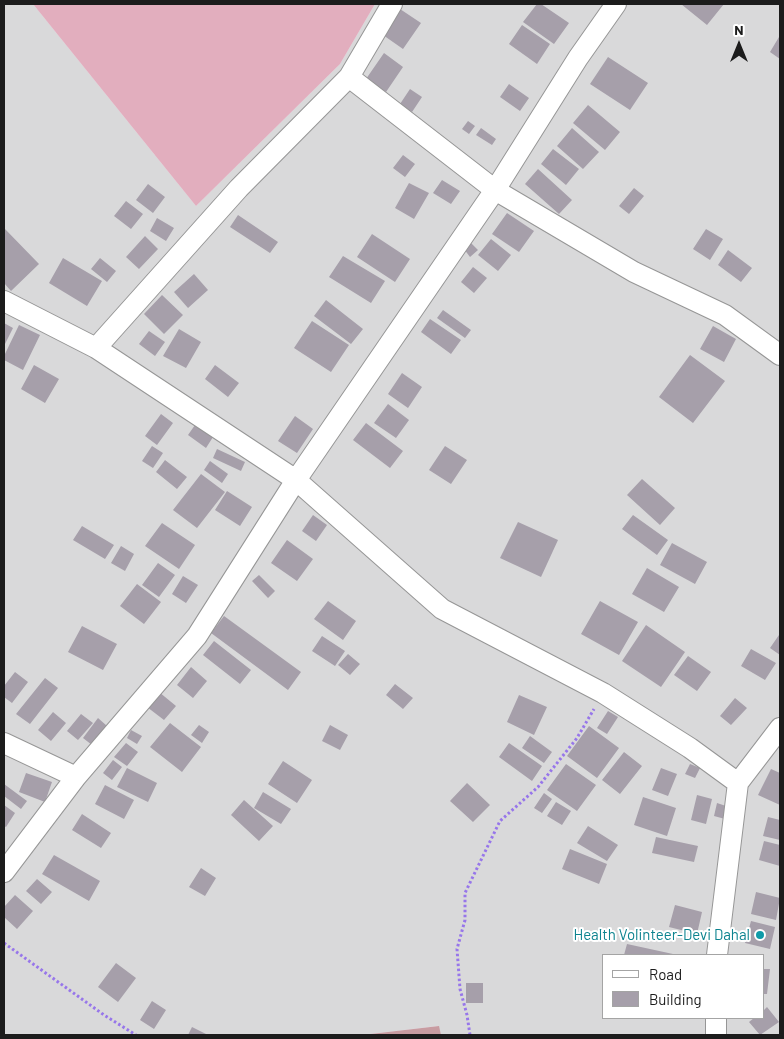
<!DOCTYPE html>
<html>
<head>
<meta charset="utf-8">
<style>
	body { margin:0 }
	#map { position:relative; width:784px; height:1039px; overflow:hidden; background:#ebe3ec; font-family:Barlow,sans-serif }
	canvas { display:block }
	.frame { position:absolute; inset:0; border:5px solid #1c1c1c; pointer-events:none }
	.legend { position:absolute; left:602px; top:954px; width:162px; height:65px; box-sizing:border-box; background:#fff; border:1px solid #a4a4a4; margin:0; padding:6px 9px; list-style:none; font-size:15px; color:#1c1c1c }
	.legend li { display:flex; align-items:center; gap:10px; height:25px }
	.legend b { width:25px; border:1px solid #a4a4a4 }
	.north { position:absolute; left:714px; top:20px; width:50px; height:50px; -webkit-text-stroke:4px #fff; paint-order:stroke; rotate:0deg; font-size:14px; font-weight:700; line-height:20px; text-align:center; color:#1c1c1c }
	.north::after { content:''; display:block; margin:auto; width:18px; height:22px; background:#1c1c1c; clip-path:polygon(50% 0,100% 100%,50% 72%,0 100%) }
</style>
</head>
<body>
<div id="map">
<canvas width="784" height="1039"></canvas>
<div class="frame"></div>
<ul class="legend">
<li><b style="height:6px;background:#fff"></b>Road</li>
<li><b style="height:14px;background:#a69faa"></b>Building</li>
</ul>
<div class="north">N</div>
</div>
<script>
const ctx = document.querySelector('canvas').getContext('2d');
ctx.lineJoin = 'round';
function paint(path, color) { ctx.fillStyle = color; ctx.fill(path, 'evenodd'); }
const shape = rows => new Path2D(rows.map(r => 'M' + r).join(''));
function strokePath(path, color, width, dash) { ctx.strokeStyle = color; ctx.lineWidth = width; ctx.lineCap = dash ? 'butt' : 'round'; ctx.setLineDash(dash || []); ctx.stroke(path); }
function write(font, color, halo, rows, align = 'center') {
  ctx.font = font + ' Barlow,sans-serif'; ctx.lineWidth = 4; ctx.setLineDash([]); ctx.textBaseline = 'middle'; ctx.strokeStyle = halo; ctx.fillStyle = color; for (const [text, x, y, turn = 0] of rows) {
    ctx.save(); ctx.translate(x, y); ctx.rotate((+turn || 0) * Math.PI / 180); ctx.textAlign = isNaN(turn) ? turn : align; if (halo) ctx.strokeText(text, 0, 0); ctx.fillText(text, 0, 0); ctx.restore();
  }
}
const residential = shape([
	[4,4,33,4,196,206,340,64,375,4,780,4,780,1035,441,1035,438,1026,362,1035,4,1035],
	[603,955,763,955,763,1018,603,1018]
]);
const grass = shape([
	[33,4,375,4,340,64,196,206]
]);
const forest = shape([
	[439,1026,441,1035,362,1035]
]);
const building = shape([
	[537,4,541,4,569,23,554,44,523,22],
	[681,4,724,4,707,25],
	[400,9,421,23,403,49,383,35],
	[522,25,550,44,537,64,509,44],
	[779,37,780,38,780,59,770,52],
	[384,53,403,67,386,92,366,79],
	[608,57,648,83,630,110,590,84],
	[509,84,529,98,520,111,500,97],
	[410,89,422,97,412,112,400,104],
	[588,105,620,132,605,150,573,123],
	[468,121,475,126,469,134,462,129],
	[481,128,496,139,492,145,476,135],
	[572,128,599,152,583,169,557,146],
	[553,149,579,169,566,185,541,164],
	[403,155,415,164,405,177,393,168],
	[538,169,572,200,559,214,525,184],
	[442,180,460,191,451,204,433,193],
	[409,183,429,193,414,219,395,208],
	[148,184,165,197,153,213,136,200],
	[634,188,644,196,629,214,619,206],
	[126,201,143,214,131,229,114,216],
	[507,213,534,231,519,252,492,234],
	[238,215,278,242,270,253,230,227],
	[157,218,174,228,166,241,150,231],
	[5,229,39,264,11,291,4,283,4,230],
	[706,229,723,239,710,260,693,249],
	[372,234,410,259,395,282,357,257],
	[145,236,158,249,139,269,126,257],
	[491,239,511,255,498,271,478,255],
	[471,243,478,250,470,257,464,249],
	[728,250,752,268,741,282,718,265],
	[343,256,385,281,371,303,329,277],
	[63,258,102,281,87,306,49,283],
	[100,258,116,271,107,282,91,269],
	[473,267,487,278,474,293,461,282],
	[194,274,208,290,188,308,174,292],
	[162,295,183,315,164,334,144,314],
	[326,300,363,329,351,344,314,316],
	[443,310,471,330,465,338,437,318],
	[430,319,461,340,451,354,421,332],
	[312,321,349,345,331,372,294,348],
	[4,323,13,328,4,346],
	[19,325,40,335,23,370,4,360,4,356],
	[713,326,736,339,724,362,700,349],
	[179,329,201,342,186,368,163,356],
	[149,331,165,342,155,356,139,344],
	[690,355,725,381,693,423,659,397],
	[34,365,59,379,45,403,21,389],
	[215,365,239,383,228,397,205,379],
	[402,373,422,387,408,408,388,394],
	[388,404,409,420,396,438,374,423],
	[161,414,173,423,157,445,145,436],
	[295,416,313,429,297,453,278,441],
	[366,423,403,451,390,468,353,440],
	[195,425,213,437,206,448,188,435],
	[152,446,163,453,153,468,142,461],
	[445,446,467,460,451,484,429,470],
	[217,449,245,462,241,471,213,458],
	[165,460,187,477,177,489,156,472],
	[210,461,228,474,222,483,204,470],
	[201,474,225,492,197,528,173,510],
	[642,479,675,508,660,525,627,495],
	[227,491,252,507,240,526,215,510],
	[313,515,327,525,316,541,302,531],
	[633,515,668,540,657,555,622,529],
	[518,522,558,540,541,577,500,558],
	[162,523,195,545,179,569,145,546],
	[82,526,114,545,105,559,73,540],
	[287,540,313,559,297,581,271,563],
	[672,543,707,562,695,584,660,565],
	[121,546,134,554,125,571,111,563],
	[158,563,175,575,159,597,142,585],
	[647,568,679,587,664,612,632,594],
	[259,575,275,591,268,598,252,581],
	[183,576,198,585,186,603,172,594],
	[137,584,161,602,144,624,120,606],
	[328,601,356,621,343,640,314,619],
	[600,601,638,622,619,655,581,634],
	[224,616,301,672,288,690,211,633],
	[646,625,685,652,661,687,622,661],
	[82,626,117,644,103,670,68,652],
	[779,635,780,636,780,655,770,648],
	[322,636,345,651,335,666,312,651],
	[214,641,251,670,240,684,203,655],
	[751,649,776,663,765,680,741,666],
	[348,654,360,664,350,675,338,665],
	[688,656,711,672,697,691,674,675],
	[191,667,207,681,193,698,177,685],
	[15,672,28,682,12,703,4,697,4,686],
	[45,678,58,688,30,724,16,714],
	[395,684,413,698,403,709,386,695],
	[159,692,176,706,164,720,147,707],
	[519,695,547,707,534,735,507,722],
	[735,698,747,708,731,725,720,716],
	[608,711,618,717,607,734,597,728],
	[53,712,66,723,51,741,38,730],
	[81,714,93,723,78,740,67,731],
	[98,718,107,726,92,745,83,738],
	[170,723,201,747,182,772,150,747],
	[199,725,209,732,202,743,191,735],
	[330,725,348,735,340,750,322,741],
	[589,726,619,748,597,778,567,756],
	[131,730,142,736,137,744,127,738],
	[530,736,552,752,544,763,522,748],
	[126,743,138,752,127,766,114,757],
	[509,743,542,766,532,781,499,757],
	[624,752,642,766,620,794,602,780],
	[113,760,122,767,112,780,103,773],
	[283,761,312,780,297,803,268,784],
	[566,764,596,785,577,811,547,790],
	[690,764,700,768,695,778,685,774],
	[127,768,157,783,148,802,117,787],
	[661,768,677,774,668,796,652,790],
	[771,769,780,773,780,805,758,795],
	[26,773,52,782,45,802,19,792],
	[467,783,490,805,473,822,450,801],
	[4,784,27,801,21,809,4,796],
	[105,785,134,800,124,819,95,804],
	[263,792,291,809,281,824,254,808],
	[544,793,552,799,542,813,534,808],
	[697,795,712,799,706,824,691,820],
	[643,797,676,808,667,836,634,825],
	[244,800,273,826,259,841,231,815],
	[556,802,571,811,562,825,547,816],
	[717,803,729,807,725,819,714,816],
	[4,805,15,813,6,827,4,826],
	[82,814,111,833,101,848,72,830],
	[768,817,780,820,780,840,763,836],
	[588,826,618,845,607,861,577,843],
	[656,837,698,846,694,862,652,853],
	[764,841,780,845,780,866,759,860],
	[570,849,607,864,599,884,562,869],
	[54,855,100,881,89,901,42,874],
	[201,868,216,878,205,896,189,887],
	[37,879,52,892,41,904,26,891],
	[756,892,780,898,776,920,751,914],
	[15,895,33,911,17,929,4,917,4,907],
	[675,905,702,912,697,934,669,927],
	[751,921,775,927,770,949,745,943],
	[627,944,673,954,673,955,624,955],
	[116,963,136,978,118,1002,98,987],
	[763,969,770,969,767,994,763,994],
	[466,983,483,983,483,1003,466,1003],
	[152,1001,166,1010,154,1029,140,1020],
	[767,1007,779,1022,760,1035,749,1022,754,1018,763,1018,763,1011],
	[192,1027,208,1035,188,1035]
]);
const path = shape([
	[4,943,104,1015,136,1035],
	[470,1035,467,1015,460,989,457,949,465,920,465,893,500,821,538,787,577,738,594,709]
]);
const minor = shape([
	[349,77,495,190,634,272,725,315,780,355],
	[4,301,96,348,296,480,442,609,603,693,690,748,738,783],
	[96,348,239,188,349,77,392,4],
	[4,743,76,777],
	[4,872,76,777,197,636,296,480,495,190,578,58,616,4],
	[717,955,738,783,780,728],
	[716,1018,716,1035]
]);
const markers = [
	[760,935,5,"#0f9aa8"]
];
const cultureNames = [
	["Health Volinteer-Devi Dahal",750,935]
];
paint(residential, '#d9d9da');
paint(grass, '#e2aebe');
paint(forest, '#c89ca1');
paint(building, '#a69faa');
strokePath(minor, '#969696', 22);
strokePath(path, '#9776ea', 3, [2.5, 2.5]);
strokePath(minor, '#fff', 20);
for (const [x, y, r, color] of markers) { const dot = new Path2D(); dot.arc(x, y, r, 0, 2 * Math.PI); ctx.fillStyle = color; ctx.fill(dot); strokePath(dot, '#fff', 2); }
write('15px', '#0d838f', '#fff', cultureNames, 'right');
</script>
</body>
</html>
